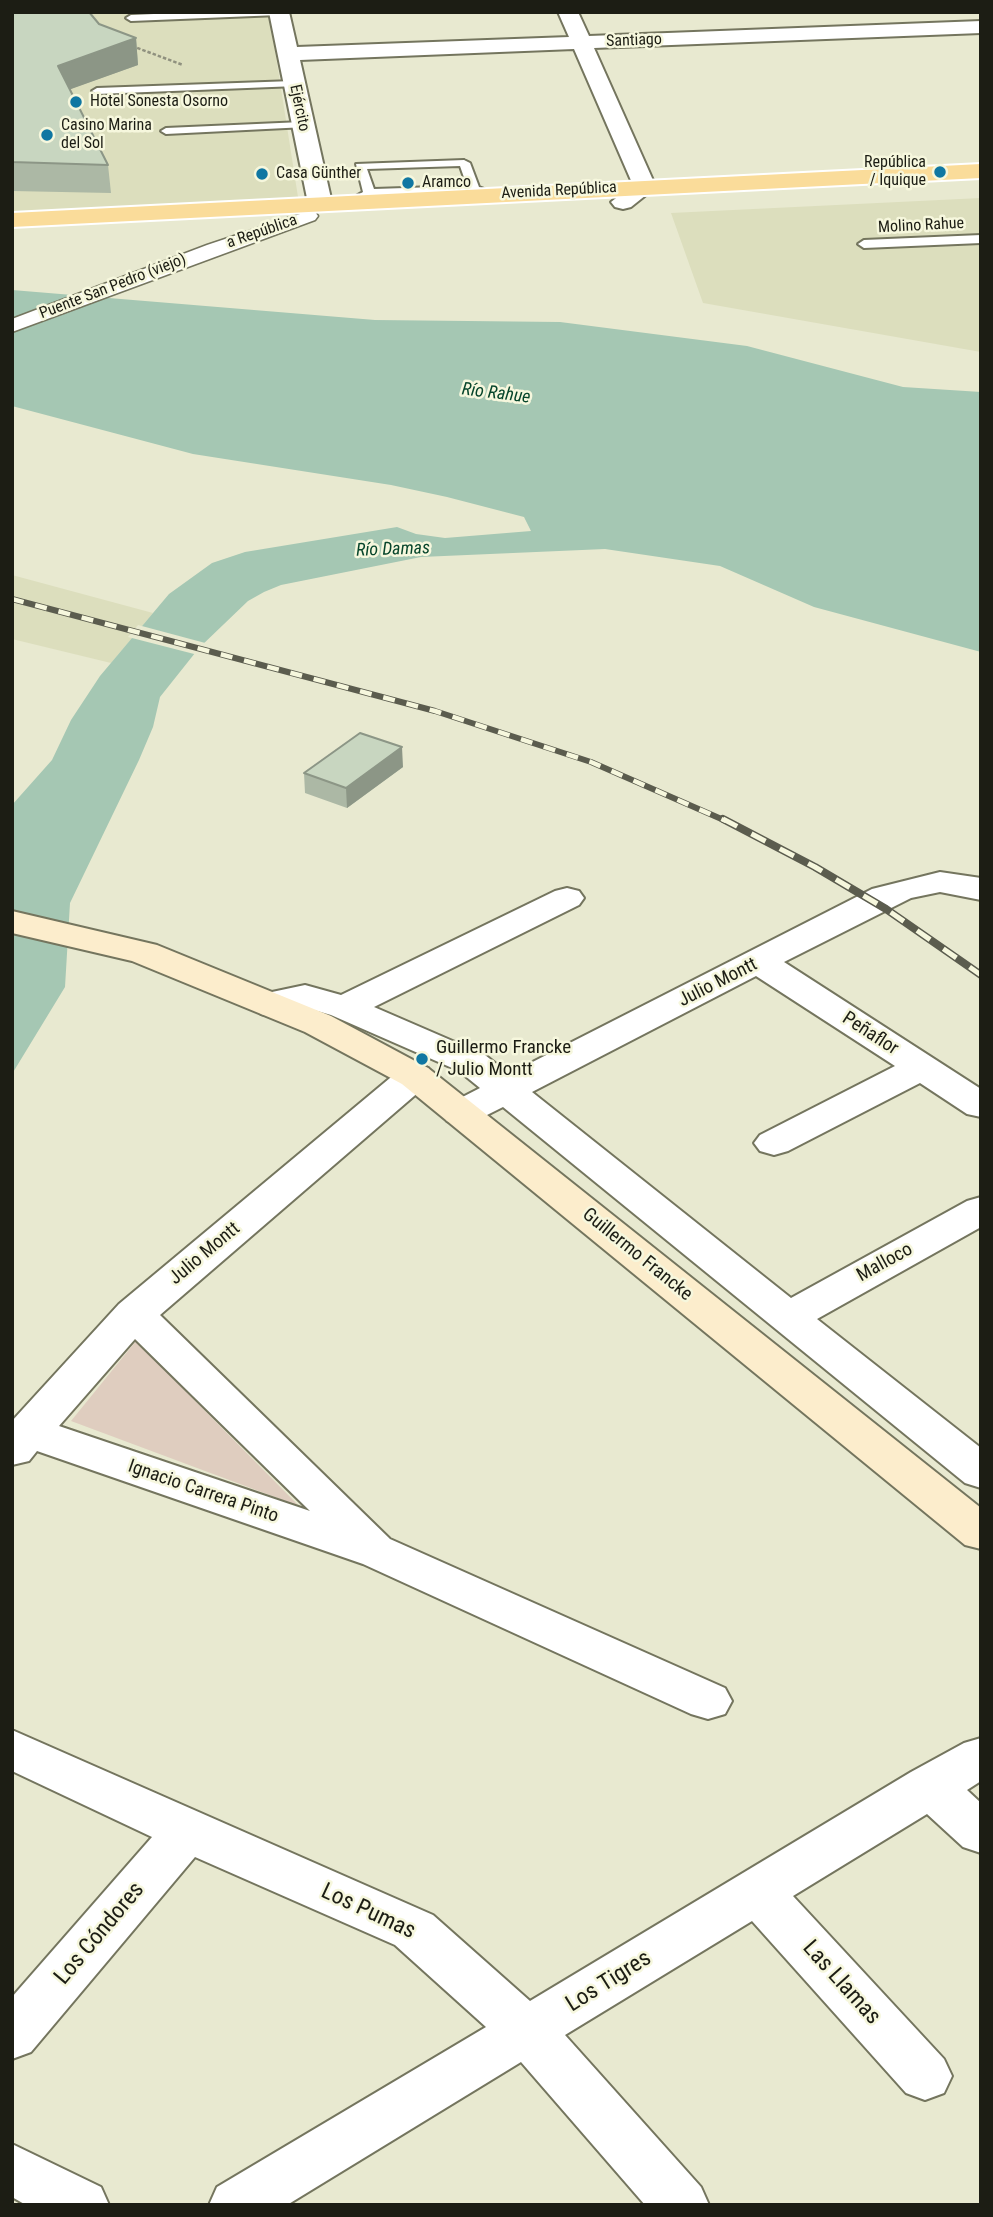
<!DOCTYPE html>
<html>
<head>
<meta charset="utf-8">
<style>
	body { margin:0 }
	#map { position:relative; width:993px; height:2217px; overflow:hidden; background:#e8e9d0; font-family:"Roboto Condensed",sans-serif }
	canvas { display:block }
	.frame { position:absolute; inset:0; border:14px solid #1c1d14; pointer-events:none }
</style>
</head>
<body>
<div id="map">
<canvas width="993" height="2217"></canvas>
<div class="frame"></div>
</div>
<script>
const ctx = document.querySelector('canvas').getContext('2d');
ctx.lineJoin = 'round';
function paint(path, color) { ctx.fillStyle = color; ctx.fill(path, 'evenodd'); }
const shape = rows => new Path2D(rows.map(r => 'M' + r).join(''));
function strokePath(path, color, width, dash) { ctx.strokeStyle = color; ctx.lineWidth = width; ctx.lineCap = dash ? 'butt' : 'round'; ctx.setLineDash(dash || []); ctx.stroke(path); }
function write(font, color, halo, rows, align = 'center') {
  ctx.font = font + ' "Roboto Condensed",sans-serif'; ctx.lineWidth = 5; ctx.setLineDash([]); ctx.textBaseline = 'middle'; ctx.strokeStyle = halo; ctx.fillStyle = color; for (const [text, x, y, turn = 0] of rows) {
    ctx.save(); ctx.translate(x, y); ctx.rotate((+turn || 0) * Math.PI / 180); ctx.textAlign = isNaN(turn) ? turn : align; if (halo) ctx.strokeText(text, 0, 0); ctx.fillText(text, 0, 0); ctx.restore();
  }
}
const built = shape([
	[12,12,269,12,298,197,12,217],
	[981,198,981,352,703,303,671,213],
	[12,575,153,613,111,663,12,639]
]);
const green = shape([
	[136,1341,299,1506,71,1421]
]);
const water = shape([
	[12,290,375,320,560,322,747,346,903,387,981,392,981,652,814,607,720,566,605,549,421,557,281,585,264,592,248,601,199,648,160,697,153,727,139,760,70,903,65,987,12,1074,12,805,52,760,71,720,100,676,169,594,212,563,245,552,397,527,416,534,445,538,531,531,524,517,447,497,391,485,193,454,12,406]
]);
const pier = shape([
	[138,625,209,644,198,655,128,637]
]);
const path = shape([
	[132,46,183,65]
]);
const service = shape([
	[199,12,284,12,279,15,131,21,126,18,131,15,199,12],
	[293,81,297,82,297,86,97,94,92,91,97,88,293,81],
	[302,122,306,123,306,127,166,134,161,131,166,128,302,122],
	[464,160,470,163,479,187,487,190,487,194,371,196,357,202,351,199,363,192,356,164,464,160],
	[460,166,467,186,374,189,367,169,460,166],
	[981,235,981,243,864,248,858,244,864,240,981,235]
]);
const pedestrian = shape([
	[309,211,315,212,318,216,315,220,12,332,12,319,207,245,309,211]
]);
const minor = shape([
	[269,12,289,12,297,47,569,37,558,12,578,12,589,36,981,21,981,33,594,48,656,187,631,207,623,209,615,207,611,202,633,185,574,49,300,60,332,203,328,208,320,210,312,208,308,203,269,12],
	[940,872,981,878,981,900,940,892,911,898,784,962,981,1089,981,1117,967,1114,920,1083,788,1151,774,1155,760,1151,754,1143,760,1135,895,1066,756,976,532,1092,791,1298,967,1201,981,1197,981,1227,817,1319,981,1448,981,1488,965,1483,503,1107,475,1121,461,1125,447,1121,442,1113,447,1105,480,1088,459,1071,331,1015,304,1007,274,1017,261,1014,256,1006,261,998,272,992,305,985,341,995,555,891,567,888,579,891,584,898,579,905,374,1007,485,1055,509,1074,872,889,940,872],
	[415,1065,428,1068,434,1076,428,1084,160,1315,390,1539,725,1688,732,1701,725,1714,708,1719,691,1714,363,1564,37,1451,29,1461,12,1465,12,1421,119,1304,402,1068,415,1065],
	[135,1339,310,1511,59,1426,135,1339],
	[12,1730,433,1915,530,2001,911,1772,964,1743,981,1738,981,1781,967,1790,981,1803,981,1853,963,1847,927,1814,793,1896,944,2059,952,2076,944,2093,925,2100,906,2093,752,1921,565,2035,701,2187,709,2205,645,2205,521,2062,287,2205,209,2205,217,2187,486,2027,395,1945,195,1857,31,2052,12,2059,12,1997,152,1837,12,1771,12,1730],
	[12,2144,101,2187,109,2205,26,2205,12,2197,12,2144]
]);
const secondary = shape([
	[12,911,157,945,331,1016,428,1068,981,1508,981,1549,965,1545,402,1084,305,1032,132,961,12,933,12,911]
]);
const primary = shape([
	[981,164,981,178,12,227,12,213,981,164]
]);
const railFar1 = shape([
	[12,599,435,711,591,762,726,821]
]);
const rail = shape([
	[723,819,815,867,886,909,981,975]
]);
const wall = shape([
	[12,12,99,24,136,38,138,65,70,89,108,165,111,193,12,191],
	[403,767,347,808,305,793,304,773]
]);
const shadedWall = shape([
	[136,38,138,65,60,93,58,66],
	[402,747,403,767,347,808,346,788]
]);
const building = shape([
	[12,12,89,12,99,24,136,38,58,66,108,165,12,162,12,12],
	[360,733,402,747,346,788,304,773,360,733]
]);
const markers = [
	[76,102,7,"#1077a2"],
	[47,135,7,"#1077a2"],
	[940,172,7,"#1077a2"],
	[262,174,7,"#1077a2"],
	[408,183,7,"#1077a2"],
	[422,1059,7,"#1077a2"]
];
const farStreetnames = [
	["Santiago",634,41,-2],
	["Ejército",299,108,78],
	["Avenida República",559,191,-3],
	["Molino Rahue",921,226,-3],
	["a República",262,232,-19],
	["Puente San Pedro (viejo)",113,287,-21]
];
const farPoinames = [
	["Hotel Sonesta Osorno",90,102],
	["Casino Marina",61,126],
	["del Sol",61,144],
	["República",926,163,"right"],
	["/ Iquique",926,181,"right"],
	["Casa Günther",276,174],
	["Aramco",422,183]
];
const farWaternames = [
	["Río Rahue",496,394,7],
	["Río Damas",393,550,-2]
];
const streetNames = [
	["Julio Montt",718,983,-27],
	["Peñaflor",870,1034,33],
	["Julio Montt",205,1254,-40],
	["Guillermo Francke",637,1255,39],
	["Malloco",885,1263,-29],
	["Ignacio Carrera Pinto",203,1492,19]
];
const poiNames = [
	["Guillermo Francke",436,1048],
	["/ Julio Montt",436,1070]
];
const nearStreetnames = [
	["Los Pumas",368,1912,25],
	["Los Cóndores",100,1934,-50],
	["Los Tigres",609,1982,-32],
	["Las Llamas",841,1983,48]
];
paint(built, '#dcdebd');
paint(green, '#dfcdbf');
paint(water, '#a5c7b3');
paint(pier, '#e8e9d0');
strokePath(service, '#74755e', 4);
strokePath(pedestrian, '#74755e', 3);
strokePath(minor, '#74755e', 4);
strokePath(secondary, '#74755e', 4);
strokePath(primary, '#fff', 4);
strokePath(path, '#90917f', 2.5, [3.5, 2]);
paint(service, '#fff');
paint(pedestrian, '#fff');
paint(minor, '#fff');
paint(secondary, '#fcedcc');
paint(primary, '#fadc9a');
strokePath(railFar1, '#5b5c4e', 6);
strokePath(rail, '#5b5c4e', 8);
strokePath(railFar1, '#f6f7dd', 4.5, [12]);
strokePath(rail, '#f6f7dd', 5, [16]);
paint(wall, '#acb8a5');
paint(shadedWall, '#8c9686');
paint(building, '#c8d6c0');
strokePath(building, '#8c9686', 2);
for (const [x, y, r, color] of markers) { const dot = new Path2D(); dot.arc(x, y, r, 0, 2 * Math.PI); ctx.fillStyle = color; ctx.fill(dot); strokePath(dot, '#f6f7dd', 2.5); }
write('16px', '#1c1d14', '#f6f7dd', farStreetnames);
write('16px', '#1c1d14', '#f6f7dd', farPoinames, 'left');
write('italic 18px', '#06452b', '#f6f7dd', farWaternames);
write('19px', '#1c1d14', '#f6f7dd', streetNames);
write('19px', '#1c1d14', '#f6f7dd', poiNames, 'left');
write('23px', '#1c1d14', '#f6f7dd', nearStreetnames);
</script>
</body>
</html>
